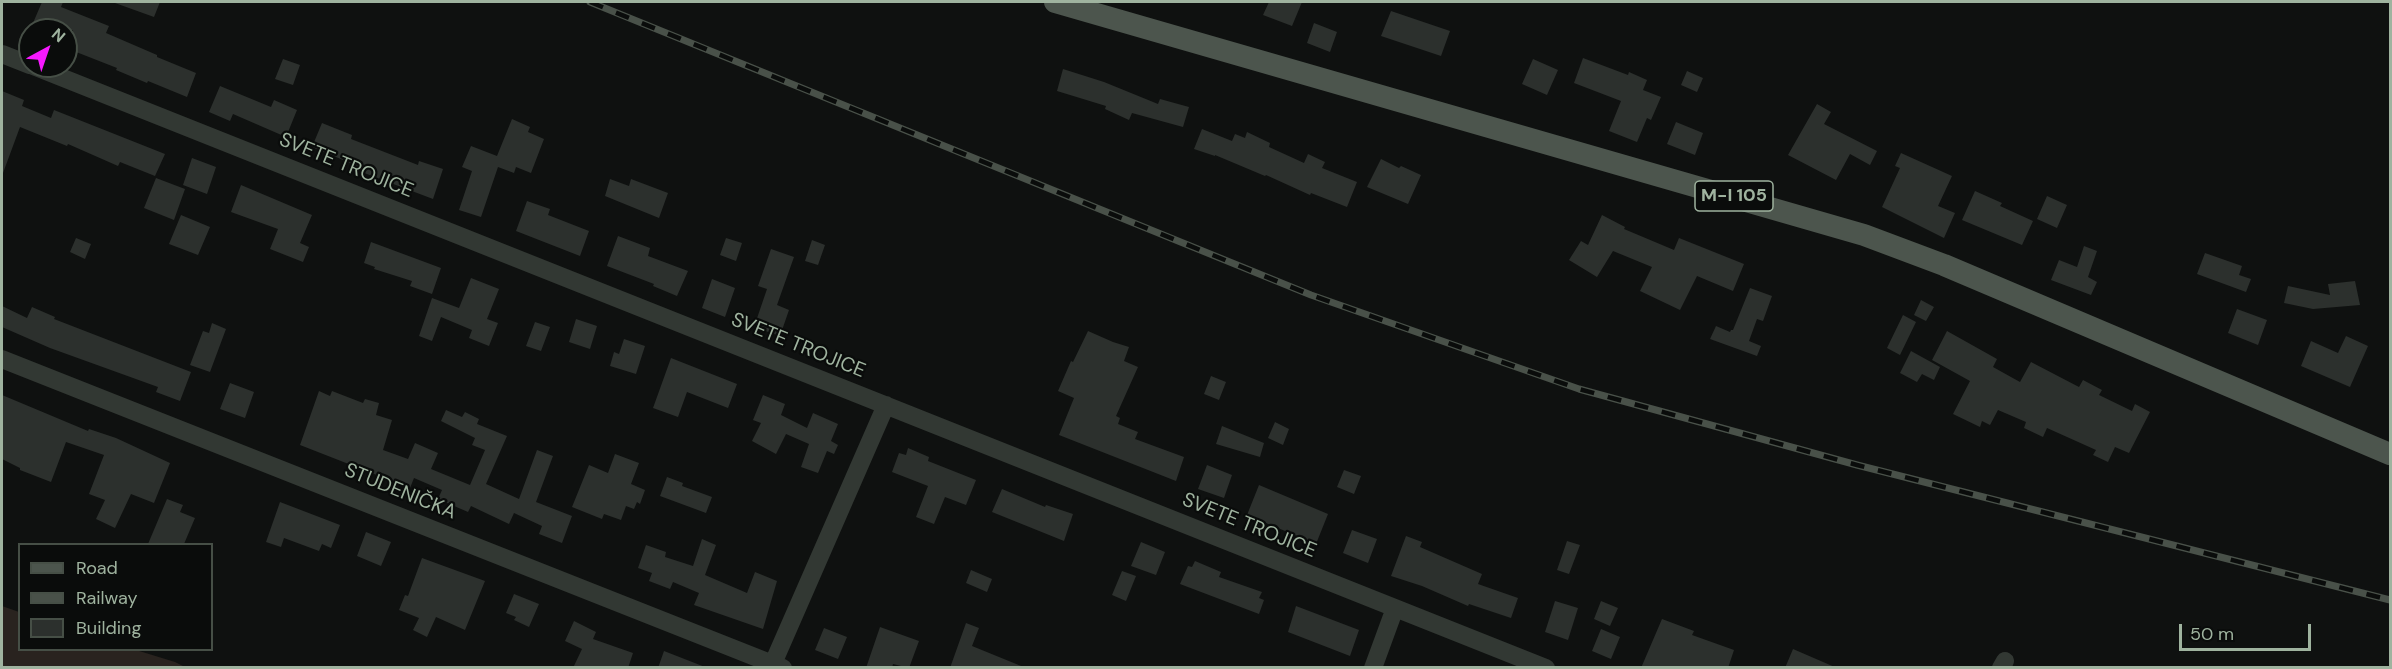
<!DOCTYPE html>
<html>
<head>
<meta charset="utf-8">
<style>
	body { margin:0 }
	#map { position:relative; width:2392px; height:669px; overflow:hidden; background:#0f1110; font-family:"DM Sans",sans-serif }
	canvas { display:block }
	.frame { position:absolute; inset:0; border:3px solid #9fb39f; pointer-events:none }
	.legend { position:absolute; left:18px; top:543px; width:195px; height:108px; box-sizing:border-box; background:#0a0c0b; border:2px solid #464f46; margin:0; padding:8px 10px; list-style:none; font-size:18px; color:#9fb39f }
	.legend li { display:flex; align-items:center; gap:12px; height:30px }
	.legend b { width:30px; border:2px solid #464f46 }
	.north { position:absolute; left:18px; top:18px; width:60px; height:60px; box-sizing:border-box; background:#0a0c0b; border:2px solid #464f46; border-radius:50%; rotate:40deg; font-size:16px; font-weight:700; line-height:24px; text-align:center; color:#9fb39f }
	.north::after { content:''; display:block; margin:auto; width:21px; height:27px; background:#f719ff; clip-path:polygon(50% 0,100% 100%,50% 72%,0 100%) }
	.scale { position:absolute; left:2179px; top:624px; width:132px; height:27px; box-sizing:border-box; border:3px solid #9fb39f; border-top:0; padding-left:8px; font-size:18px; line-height:21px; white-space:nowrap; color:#9fb39f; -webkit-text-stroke:4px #0a0c0b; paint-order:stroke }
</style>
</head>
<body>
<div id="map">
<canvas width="2392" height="669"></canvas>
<div class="frame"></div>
<ul class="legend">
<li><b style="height:8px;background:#4c554d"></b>Road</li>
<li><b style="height:8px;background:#495149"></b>Railway</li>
<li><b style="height:16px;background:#2c302d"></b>Building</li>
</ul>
<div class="north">N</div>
<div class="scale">50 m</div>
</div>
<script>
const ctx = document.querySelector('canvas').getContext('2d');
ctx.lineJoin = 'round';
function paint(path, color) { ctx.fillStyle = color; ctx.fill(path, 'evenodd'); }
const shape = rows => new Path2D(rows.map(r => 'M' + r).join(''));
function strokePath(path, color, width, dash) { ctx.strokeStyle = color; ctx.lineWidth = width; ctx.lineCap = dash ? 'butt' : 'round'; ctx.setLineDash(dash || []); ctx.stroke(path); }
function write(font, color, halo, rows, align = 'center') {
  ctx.font = font + ' "DM Sans",sans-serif'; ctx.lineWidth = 4.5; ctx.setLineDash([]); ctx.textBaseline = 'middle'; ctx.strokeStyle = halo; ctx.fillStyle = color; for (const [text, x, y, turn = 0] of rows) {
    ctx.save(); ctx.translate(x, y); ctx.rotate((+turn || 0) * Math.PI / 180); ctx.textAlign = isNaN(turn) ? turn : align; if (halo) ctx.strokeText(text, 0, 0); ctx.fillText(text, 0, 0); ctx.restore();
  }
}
const green = shape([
	[2,606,19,612,20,650,136,650,175,662,185,667,2,667]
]);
const building = shape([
	[42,2,63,2,61,7,109,26,106,33,157,55,157,57,196,73,187,97,148,81,147,83,116,70,117,68,66,48,73,30,30,30],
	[116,2,160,2,154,17,115,3],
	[1269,2,1302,2,1292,26,1263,15],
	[1391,11,1450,31,1441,56,1381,36],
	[1314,23,1337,32,1330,52,1307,43],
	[1583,58,1628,75,1629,72,1647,80,1643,90,1661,97,1651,120,1647,118,1637,142,1609,131,1621,101,1574,83],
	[283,59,300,65,293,85,275,79],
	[1533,59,1558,70,1547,95,1522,84],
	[1063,69,1104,82,1158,104,1160,99,1189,107,1183,127,1132,113,1129,120,1105,109,1106,106,1057,91],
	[1687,71,1703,78,1697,92,1681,85],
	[220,86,271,107,274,100,297,110,286,137,233,114,230,121,209,112],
	[2,91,24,100,22,106,51,118,54,110,165,154,155,176,120,162,118,166,68,144,67,146,20,127,3,173,2,172],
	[1817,104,1831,112,1824,124,1877,151,1870,165,1850,154,1836,180,1788,155],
	[512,119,530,127,528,132,544,139,531,173,516,167,514,173,498,167,481,217,459,210,472,171,462,167,471,146,497,156],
	[1676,122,1703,133,1695,155,1667,144],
	[322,123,352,135,351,139,418,165,419,161,443,169,433,199,359,171,360,167,312,147],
	[1202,129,1232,141,1235,134,1245,138,1247,132,1270,143,1269,147,1304,163,1308,154,1325,162,1322,168,1357,182,1347,207,1311,193,1310,195,1266,175,1265,176,1215,155,1215,156,1194,149],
	[1901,153,1952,176,1938,206,1955,213,1944,238,1882,207,1900,168,1895,166],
	[192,158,216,167,207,194,183,185],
	[1381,159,1399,168,1401,166,1421,175,1408,204,1367,187],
	[156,178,185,189,174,220,144,208],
	[610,179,629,186,631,179,668,193,659,218,605,196],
	[241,185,312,215,300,243,309,247,303,262,270,249,278,229,231,212],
	[1975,191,2002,203,2000,206,2033,221,2022,245,1962,220],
	[2047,196,2067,205,2057,228,2037,219],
	[527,201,550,209,548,215,589,231,580,256,516,231],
	[181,215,210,227,198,255,169,244],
	[1602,215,1625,227,1624,229,1674,250,1679,238,1744,264,1733,291,1697,276,1680,310,1640,291,1652,267,1613,251,1597,277,1569,260,1581,241,1588,245],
	[618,236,650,248,648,256,688,271,677,296,653,286,654,284,607,266],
	[76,238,91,244,85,259,70,252],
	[726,238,742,243,736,261,720,255],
	[812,240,825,245,818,265,805,261],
	[371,242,441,268,432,294,410,286,412,281,374,269,375,267,364,263],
	[2084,246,2097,251,2088,277,2097,282,2091,295,2051,280,2059,260,2077,267],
	[771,249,794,257,777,305,789,310,780,336,754,327,767,289,758,286],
	[2205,253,2242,266,2239,275,2251,279,2246,292,2197,274],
	[471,278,499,289,487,319,498,323,489,346,469,338,472,330,441,317,432,341,419,336,432,298,459,308],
	[712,279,735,288,725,317,702,308],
	[2355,281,2360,305,2313,309,2284,303,2288,286,2330,295,2328,284],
	[1750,288,1772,296,1763,321,1757,319,1749,341,1761,346,1757,356,1710,339,1716,326,1730,332,1731,330,1733,330],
	[1921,300,1934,307,1926,321,1914,315],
	[2,306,27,318,32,307,55,317,54,319,191,372,180,401,156,392,158,387,50,348,2,327],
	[2237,309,2267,320,2258,345,2228,333],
	[1903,315,1916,322,1900,355,1887,348],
	[576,319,597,326,590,349,569,342],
	[535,322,550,327,541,351,526,346],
	[212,323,226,329,210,372,190,365,203,331,209,333],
	[1088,331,1113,342,1129,347,1124,361,1138,367,1116,416,1120,418,1118,424,1138,432,1135,439,1184,457,1176,481,1059,435,1074,398,1058,391,1071,361,1073,362],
	[1947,331,1997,359,1993,367,2020,382,2031,362,2079,387,2083,380,2102,390,2099,395,2132,411,2135,404,2150,412,2129,453,2115,447,2108,462,2093,455,2096,450,2047,428,2043,437,2024,428,2026,422,1998,410,1990,425,1982,421,1980,427,1953,414,1970,381,1932,360],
	[2346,336,2368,346,2350,387,2301,366,2311,341,2338,353],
	[624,339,645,346,636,374,610,366,614,352,619,354],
	[1911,351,1940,367,1934,380,1922,374,1917,382,1900,373],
	[671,358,737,384,728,408,687,392,678,417,653,408],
	[1211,376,1226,382,1219,400,1204,394],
	[230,383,254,392,245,418,220,409],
	[319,391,330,396,332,391,363,403,365,399,379,403,376,415,392,420,383,450,408,459,415,443,438,453,431,469,470,485,485,450,472,445,475,438,441,421,446,410,462,417,465,412,479,419,477,424,507,436,486,484,519,499,537,450,553,456,536,502,572,516,562,543,539,534,542,526,514,513,509,524,471,506,468,512,438,499,442,490,414,478,410,488,300,445],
	[2,395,88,431,89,429,116,438,170,463,154,503,131,494,115,528,96,519,105,500,89,494,104,455,66,442,51,482,20,470,20,468,2,459],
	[763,395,785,404,781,415,807,428,813,413,838,424,831,441,838,445,834,454,827,451,818,473,801,467,809,444,786,434,776,454,752,441,761,423,753,420],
	[1275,422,1289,429,1283,445,1268,438],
	[1222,426,1264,443,1260,457,1216,444],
	[908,448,929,457,928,461,976,480,966,505,945,497,934,524,916,517,928,486,892,472,899,453,906,455],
	[615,454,639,463,631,484,645,490,640,504,637,502,634,509,626,506,621,520,604,514,602,519,572,507,589,465,608,473],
	[1207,465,1232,475,1224,498,1198,489],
	[1344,470,1361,476,1354,494,1337,487],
	[667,477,683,483,682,486,712,497,706,513,660,496],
	[1259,485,1328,514,1316,544,1247,515],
	[1002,489,1045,507,1046,505,1073,514,1064,541,992,512],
	[167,499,183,505,180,512,195,518,184,544,148,544],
	[280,502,340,525,331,548,322,544,319,551,284,538,281,547,266,542],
	[1352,530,1377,539,1368,563,1343,553],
	[366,532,391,542,381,566,357,556],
	[1406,536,1422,542,1420,547,1482,574,1478,584,1518,598,1511,618,1469,604,1468,606,1422,586,1391,576],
	[702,539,716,545,705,575,747,593,755,572,777,581,763,629,694,605,699,593,673,582,670,589,649,581,652,573,638,568,646,545,666,552,665,557,693,566],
	[1567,541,1580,545,1569,574,1557,570],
	[1141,542,1165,552,1156,575,1131,566],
	[422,558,485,581,465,630,436,617,427,637,413,630,419,618,399,610,405,595,408,596],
	[1195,561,1221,572,1219,577,1262,592,1259,598,1264,600,1259,614,1180,584,1188,566,1192,567],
	[971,570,992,579,987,592,966,583],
	[1122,571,1136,576,1126,601,1112,595],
	[514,594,539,604,529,627,514,620,516,617,506,613],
	[1555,601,1578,608,1568,640,1545,632],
	[1601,601,1618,608,1610,626,1594,619],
	[1296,606,1359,630,1350,656,1288,632],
	[1662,619,1694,631,1692,635,1734,650,1728,668,1641,668],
	[574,621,596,632,593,639,633,653,628,668,573,668,582,649,565,641],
	[966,623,979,628,972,646,1026,668,950,668],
	[880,627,919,641,909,668,893,664,892,668,866,668],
	[824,628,847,637,838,659,815,650],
	[1601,629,1620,637,1611,659,1592,651],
	[1793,649,1837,668,1785,668],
	[664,651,705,667,704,668,658,668]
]);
const minor = shape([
	[2,54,30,65],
	[33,66,1546,668],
	[2,359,783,668],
	[771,668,886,405],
	[1373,668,1395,608],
	[2001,668,2005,661]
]);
const major = shape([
	[1055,2,1864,235,1944,265,2390,454]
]);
const rail = shape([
	[590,2,1311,295,1579,389,1857,465,2390,600]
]);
const shields = [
	[1734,196,78]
];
const shieldNames = [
	["M-I 105",1734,196]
];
const streetNames = [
	["SVETE TROJICE",346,166,22],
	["SVETE TROJICE",798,346,22],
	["STUDENIČKA",400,492,22],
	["SVETE TROJICE",1249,526,22]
];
paint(green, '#29231f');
paint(building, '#2c302d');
strokePath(minor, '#323833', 18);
strokePath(major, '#4c554d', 22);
strokePath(rail, '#495149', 7);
strokePath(rail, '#0a0c0b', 4.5, [14]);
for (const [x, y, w] of shields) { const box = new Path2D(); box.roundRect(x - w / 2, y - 15, w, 30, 4.5); ctx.fillStyle = '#0a0c0b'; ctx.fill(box); strokePath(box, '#9fb39f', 1.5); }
write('bold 18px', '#9fb39f', null, shieldNames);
write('20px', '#9fb39f', '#0a0c0b', streetNames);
</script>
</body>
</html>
